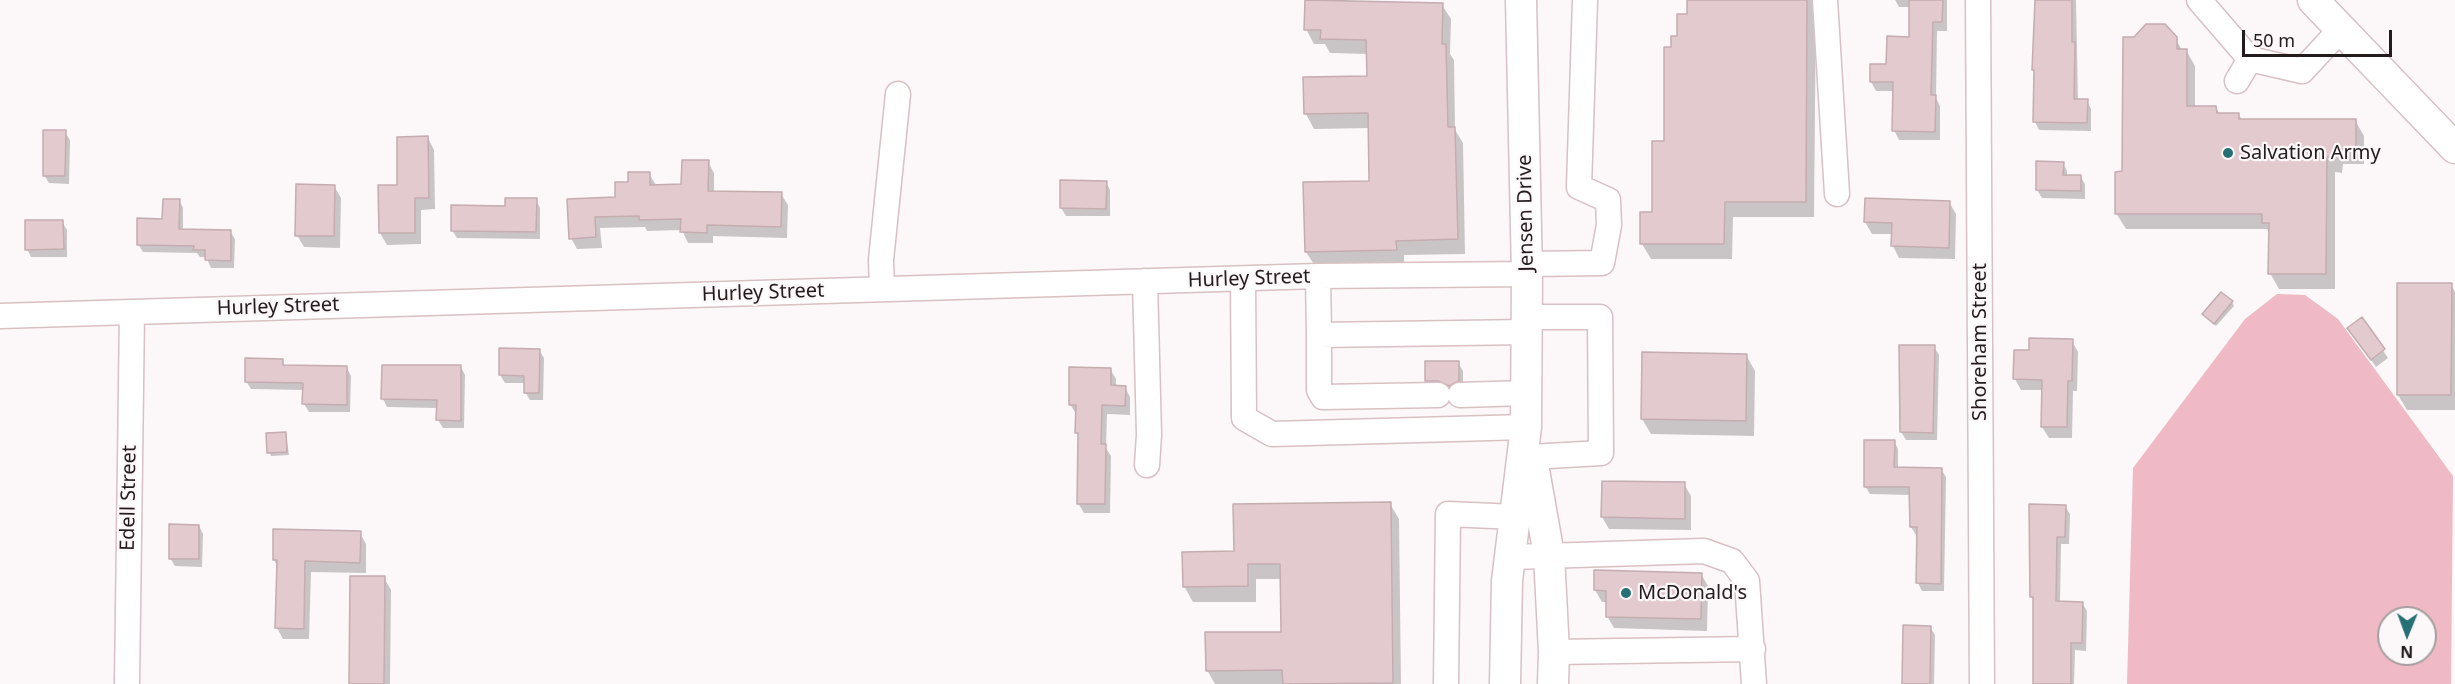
<!DOCTYPE html>
<html>
<head>
<meta charset="utf-8">
<style>
	body { margin:0 }
	#map { position:relative; width:2455px; height:684px; overflow:hidden; background:#fcf7f8; font-family:"Noto Sans",sans-serif }
	canvas { display:block }
	.north { position:absolute; left:2377px; top:606px; width:60px; height:60px; box-sizing:border-box; background:#fcf7f8; border:2px solid #a59fa0; border-radius:50%; rotate:181deg; font-size:16px; font-weight:700; line-height:24px; text-align:center; color:#231b1c }
	.north::after { content:''; display:block; margin:auto; width:21px; height:27px; background:#277176; clip-path:polygon(50% 0,100% 100%,50% 72%,0 100%) }
	.scale { position:absolute; left:2242px; top:30px; width:150px; height:27px; box-sizing:border-box; border:3px solid #231b1c; border-top:0; padding-left:8px; font-size:18px; line-height:21px; white-space:nowrap; color:#231b1c; -webkit-text-stroke:4px #fcf7f8; paint-order:stroke }
</style>
</head>
<body>
<div id="map">
<canvas width="2455" height="684"></canvas>
<div class="north">N</div>
<div class="scale">50 m</div>
</div>
<script>
const ctx = document.querySelector('canvas').getContext('2d');
ctx.lineJoin = 'round';
function paint(path, color) { ctx.fillStyle = color; ctx.fill(path, 'evenodd'); }
const shape = rows => new Path2D(rows.map(r => 'M' + r).join(''));
function strokePath(path, color, width, dash) { ctx.strokeStyle = color; ctx.lineWidth = width; ctx.lineCap = dash ? 'butt' : 'round'; ctx.setLineDash(dash || []); ctx.stroke(path); }
function write(font, color, halo, rows, align = 'center') {
  ctx.font = font + ' "Noto Sans",sans-serif'; ctx.lineWidth = 4.5; ctx.setLineDash([]); ctx.textBaseline = 'middle'; ctx.strokeStyle = halo; ctx.fillStyle = color; for (const [text, x, y, turn = 0] of rows) {
    ctx.save(); ctx.translate(x, y); ctx.rotate((+turn || 0) * Math.PI / 180); ctx.textAlign = isNaN(turn) ? turn : align; if (halo) ctx.strokeText(text, 0, 0); ctx.fillText(text, 0, 0); ctx.restore();
  }
}
const green = shape([
	[2277,294,2305,295,2338,319,2453,476,2451,684,2127,684,2133,468,2245,319],
	[2389,618,2425,618,2425,654,2389,654]
]);
const shadow = shape([
	[1306,0,1348,0,1350,3,1442,5,1451,19,1450,54,1454,60,1455,130,1463,143,1465,254,1404,255,1404,264,1315,266,1306,252,1371,183,1370,128,1314,129,1306,114,1368,77,1368,54,1330,53,1325,44,1314,44,1306,29],
	[1689,0,1816,0,1814,217,1733,217,1732,259,1651,259,1642,244,1653,213,1665,142,1672,49,1689,15],
	[1895,0,1947,0,1947,31,1937,31,1936,98,1940,106,1940,140,1899,140,1894,130,1895,91,1876,91,1871,82,1888,66,1910,38,1911,7,1899,7],
	[2035,0,2076,0,2078,101,2087,101,2091,109,2091,131,2039,130,2035,122],
	[2175,38,2182,50,2186,50,2195,66,2195,108,2216,108,2220,115,2239,115,2242,120,2355,120,2364,136,2364,164,2343,164,2342,173,2335,172,2335,289,2279,289,2270,273,2270,234,2267,229,2126,229,2116,213,2124,173],
	[65,132,70,140,69,184,49,183,44,175],
	[428,138,434,150,435,209,421,210,421,244,387,245,380,233,399,186],
	[708,162,714,173,714,192,781,194,788,205,787,238,713,236,713,243,688,243,682,230,647,231,645,227,600,228,602,248,577,249,571,238,630,184,649,174,656,185,683,186],
	[2038,163,2063,163,2067,171,2067,176,2080,176,2085,184,2085,199,2042,198,2037,190],
	[1106,182,1110,190,1110,216,1066,216,1061,208],
	[334,186,341,198,340,248,304,247,297,235],
	[179,200,183,208,183,231,230,231,235,239,234,268,211,268,206,257,200,257,197,253,143,252,138,244,164,220],
	[536,200,540,208,540,239,457,238,452,230,506,208],
	[1949,202,1956,214,1955,259,1899,258,1893,246,1893,234,1872,234,1865,222],
	[62,222,67,230,67,257,31,257,27,249],
	[2451,285,2455,292,2455,410,2407,410,2398,395],
	[2232,302,2234,306,2216,326,2204,314],
	[2362,319,2388,358,2376,367,2354,336],
	[2072,341,2078,352,2077,391,2073,391,2072,438,2049,438,2042,427,2043,390,2021,390,2015,379,2031,352],
	[1934,347,1939,355,1937,440,1906,440,1901,432],
	[539,350,544,358,543,400,530,400,525,392,525,383,505,383,500,375],
	[1746,355,1755,371,1754,436,1651,434,1642,419],
	[282,361,286,367,347,368,351,376,350,412,309,412,304,404,304,390,251,389,246,381],
	[1458,363,1463,371,1463,389,1454,394,1444,388,1431,388,1426,381],
	[461,367,465,375,464,428,443,428,438,420,438,408,387,407,383,399],
	[1110,369,1116,379,1116,387,1125,387,1130,397,1130,415,1107,414,1106,448,1111,456,1110,513,1084,513,1078,503,1080,438,1077,433,1076,414,1070,404],
	[286,434,289,455,271,456,269,452],
	[1894,441,1898,449,1898,468,1941,469,1946,477,1944,591,1922,591,1918,583,1918,535,1916,535,1911,527,1910,495,1870,494,1865,486],
	[1603,483,1684,484,1691,496,1691,530,1609,529,1602,517],
	[1390,504,1399,519,1401,684,1215,684,1207,670,1282,633,1281,579,1256,579,1256,602,1193,602,1184,586],
	[2065,506,2070,514,2069,544,2061,544,2060,603,2082,603,2087,611,2086,651,2075,650,2074,684,2035,684,2035,603,2031,596],
	[199,526,203,534,202,567,175,566,170,558],
	[360,533,366,544,366,573,311,572,309,639,283,639,277,628,278,567,274,560],
	[1701,574,1708,586,1707,631,1614,628,1607,616,1607,602,1602,602,1595,590],
	[384,578,391,590,390,684,351,684],
	[1930,627,1935,635,1934,684,1903,684]
]);
const building = shape([
	[1305,0,1443,3,1442,44,1446,44,1448,127,1455,127,1458,239,1396,241,1397,250,1305,252,1303,182,1369,181,1368,113,1304,114,1303,77,1367,76,1366,40,1320,39,1321,30,1304,30,1305,0],
	[1687,0,1807,0,1806,202,1725,202,1724,244,1640,244,1640,212,1652,212,1652,141,1664,141,1664,47,1671,47,1671,36,1677,36,1677,14,1687,14,1687,0],
	[1909,0,1943,0,1942,22,1933,22,1931,95,1936,95,1935,132,1892,131,1893,82,1870,82,1870,64,1886,64,1887,36,1909,37,1909,0],
	[2035,0,2072,0,2072,42,2075,42,2074,99,2088,99,2087,123,2033,122,2034,70,2032,70,2035,0],
	[2146,24,2165,24,2177,37,2177,49,2187,49,2187,106,2216,106,2217,113,2239,113,2239,119,2356,119,2356,149,2334,149,2334,157,2327,157,2326,274,2268,274,2269,223,2262,223,2262,214,2115,214,2115,172,2122,171,2123,37,2134,37,2146,24],
	[43,130,66,130,65,176,43,176,43,130],
	[428,136,429,198,415,198,415,233,379,233,378,185,397,185,397,137,428,136],
	[682,160,709,160,708,191,782,192,781,227,707,225,707,233,680,232,681,219,639,220,639,216,595,217,596,237,569,239,567,199,615,197,615,182,628,182,628,172,650,172,650,185,681,184,682,160],
	[2036,161,2064,162,2063,175,2081,175,2081,191,2036,190,2036,161],
	[1060,180,1107,181,1106,209,1060,208,1060,180],
	[296,184,335,185,334,236,295,236,296,184],
	[505,198,537,198,536,232,451,231,451,205,505,206,505,198],
	[1865,198,1950,201,1949,248,1891,246,1892,223,1864,222,1865,198],
	[163,199,180,199,179,229,231,230,231,261,205,260,205,250,193,250,194,246,137,245,137,218,162,219,163,199],
	[25,220,63,220,64,249,25,250,25,220],
	[2397,283,2452,283,2451,395,2397,395,2397,283],
	[2221,292,2233,301,2214,324,2202,314,2221,292],
	[2362,317,2385,349,2371,360,2347,328,2362,317],
	[2029,338,2073,339,2072,381,2068,381,2067,427,2041,427,2042,380,2013,379,2014,350,2029,350,2029,338],
	[1899,345,1935,345,1933,433,1900,432,1899,345],
	[499,348,540,349,539,393,524,393,524,376,499,375,499,348],
	[1642,352,1747,354,1746,421,1641,419,1642,352],
	[245,358,283,359,283,365,347,366,347,405,302,404,303,383,245,382,245,358],
	[1425,361,1459,361,1459,381,1449,386,1438,381,1425,381,1425,361],
	[382,365,461,365,461,421,436,420,437,400,381,399,382,365],
	[1069,367,1111,368,1111,385,1126,386,1125,406,1102,405,1101,444,1106,444,1105,504,1077,504,1078,433,1075,433,1076,405,1069,405,1069,367],
	[286,432,287,452,267,453,266,433,286,432],
	[1864,440,1895,440,1894,467,1942,468,1941,584,1916,583,1917,527,1910,527,1909,487,1864,487,1864,440],
	[1602,481,1685,482,1685,519,1601,517,1602,481],
	[1391,502,1393,683,1283,684,1282,670,1206,671,1205,632,1281,632,1280,564,1248,564,1248,586,1183,587,1182,552,1234,551,1233,504,1391,502],
	[2029,504,2066,505,2065,537,2057,537,2056,601,2083,602,2082,643,2071,643,2071,684,2033,684,2033,597,2030,597,2029,504],
	[169,524,199,525,199,559,169,559,169,524],
	[273,529,361,531,360,563,305,561,304,629,275,628,277,560,273,560,273,529],
	[1594,570,1702,573,1701,619,1606,617,1606,591,1594,590,1594,570],
	[350,576,385,576,384,684,349,684,350,576],
	[1903,625,1931,626,1930,684,1902,684,1903,625]
]);
const minor = shape([
	[1825,0,1837,194],
	[1978,0,1982,684],
	[2199,0,2250,59,2237,81],
	[2250,59,2302,71,2341,29],
	[1527,264,1602,263,1609,225,1608,200,1579,187,1585,0],
	[1318,276,1319,335,1527,332],
	[1243,279,1244,418,1272,434,1526,427],
	[1145,281,1149,435,1147,465],
	[882,289,881,260,898,94],
	[0,316,1318,276,1527,274],
	[1527,317,1600,317,1601,453,1531,457],
	[1319,335,1319,390,1323,397,1438,395],
	[1460,395,1526,393],
	[1512,557,1704,551,1732,561,1747,581,1754,684],
	[1554,652,1753,649],
	[127,684,132,312],
	[1446,684,1448,514,1516,517]
]);
const major = shape([
	[2313,0,2455,148],
	[1532,459,1549,555,1554,652,1553,684],
	[1505,684,1507,581,1526,427,1527,274,1521,0]
]);
const markers = [
	[2228,153,6,"#277176"],
	[1626,593,6,"#277176"]
];
const poiNames = [
	["Salvation Army",2240,153],
	["McDonald's",1638,593]
];
const streetNames = [
	["Jensen Drive",1526,213,-91],
	["Hurley Street",1249,279,-2],
	["Hurley Street",763,293,-2],
	["Hurley Street",278,307,-2],
	["Shoreham Street",1980,342,-90],
	["Edell Street",129,498,-89]
];
paint(green, '#efbac5');
paint(shadow, '#0003');
paint(building, '#e3cacf');
strokePath(building, '#c4acb1', 1.5);
strokePath(minor, '#d8c0c4', 27);
strokePath(major, '#d8c0c4', 33);
strokePath(minor, '#fff', 24);
strokePath(major, '#fff', 30);
for (const [x, y, r, color] of markers) { const dot = new Path2D(); dot.arc(x, y, r, 0, 2 * Math.PI); ctx.fillStyle = color; ctx.fill(dot); strokePath(dot, '#fcf7f8', 2); }
write('20px', '#231b1c', '#fcf7f8', poiNames, 'left');
write('20px', '#231b1c', '#fcf7f8', streetNames);
</script>
</body>
</html>
